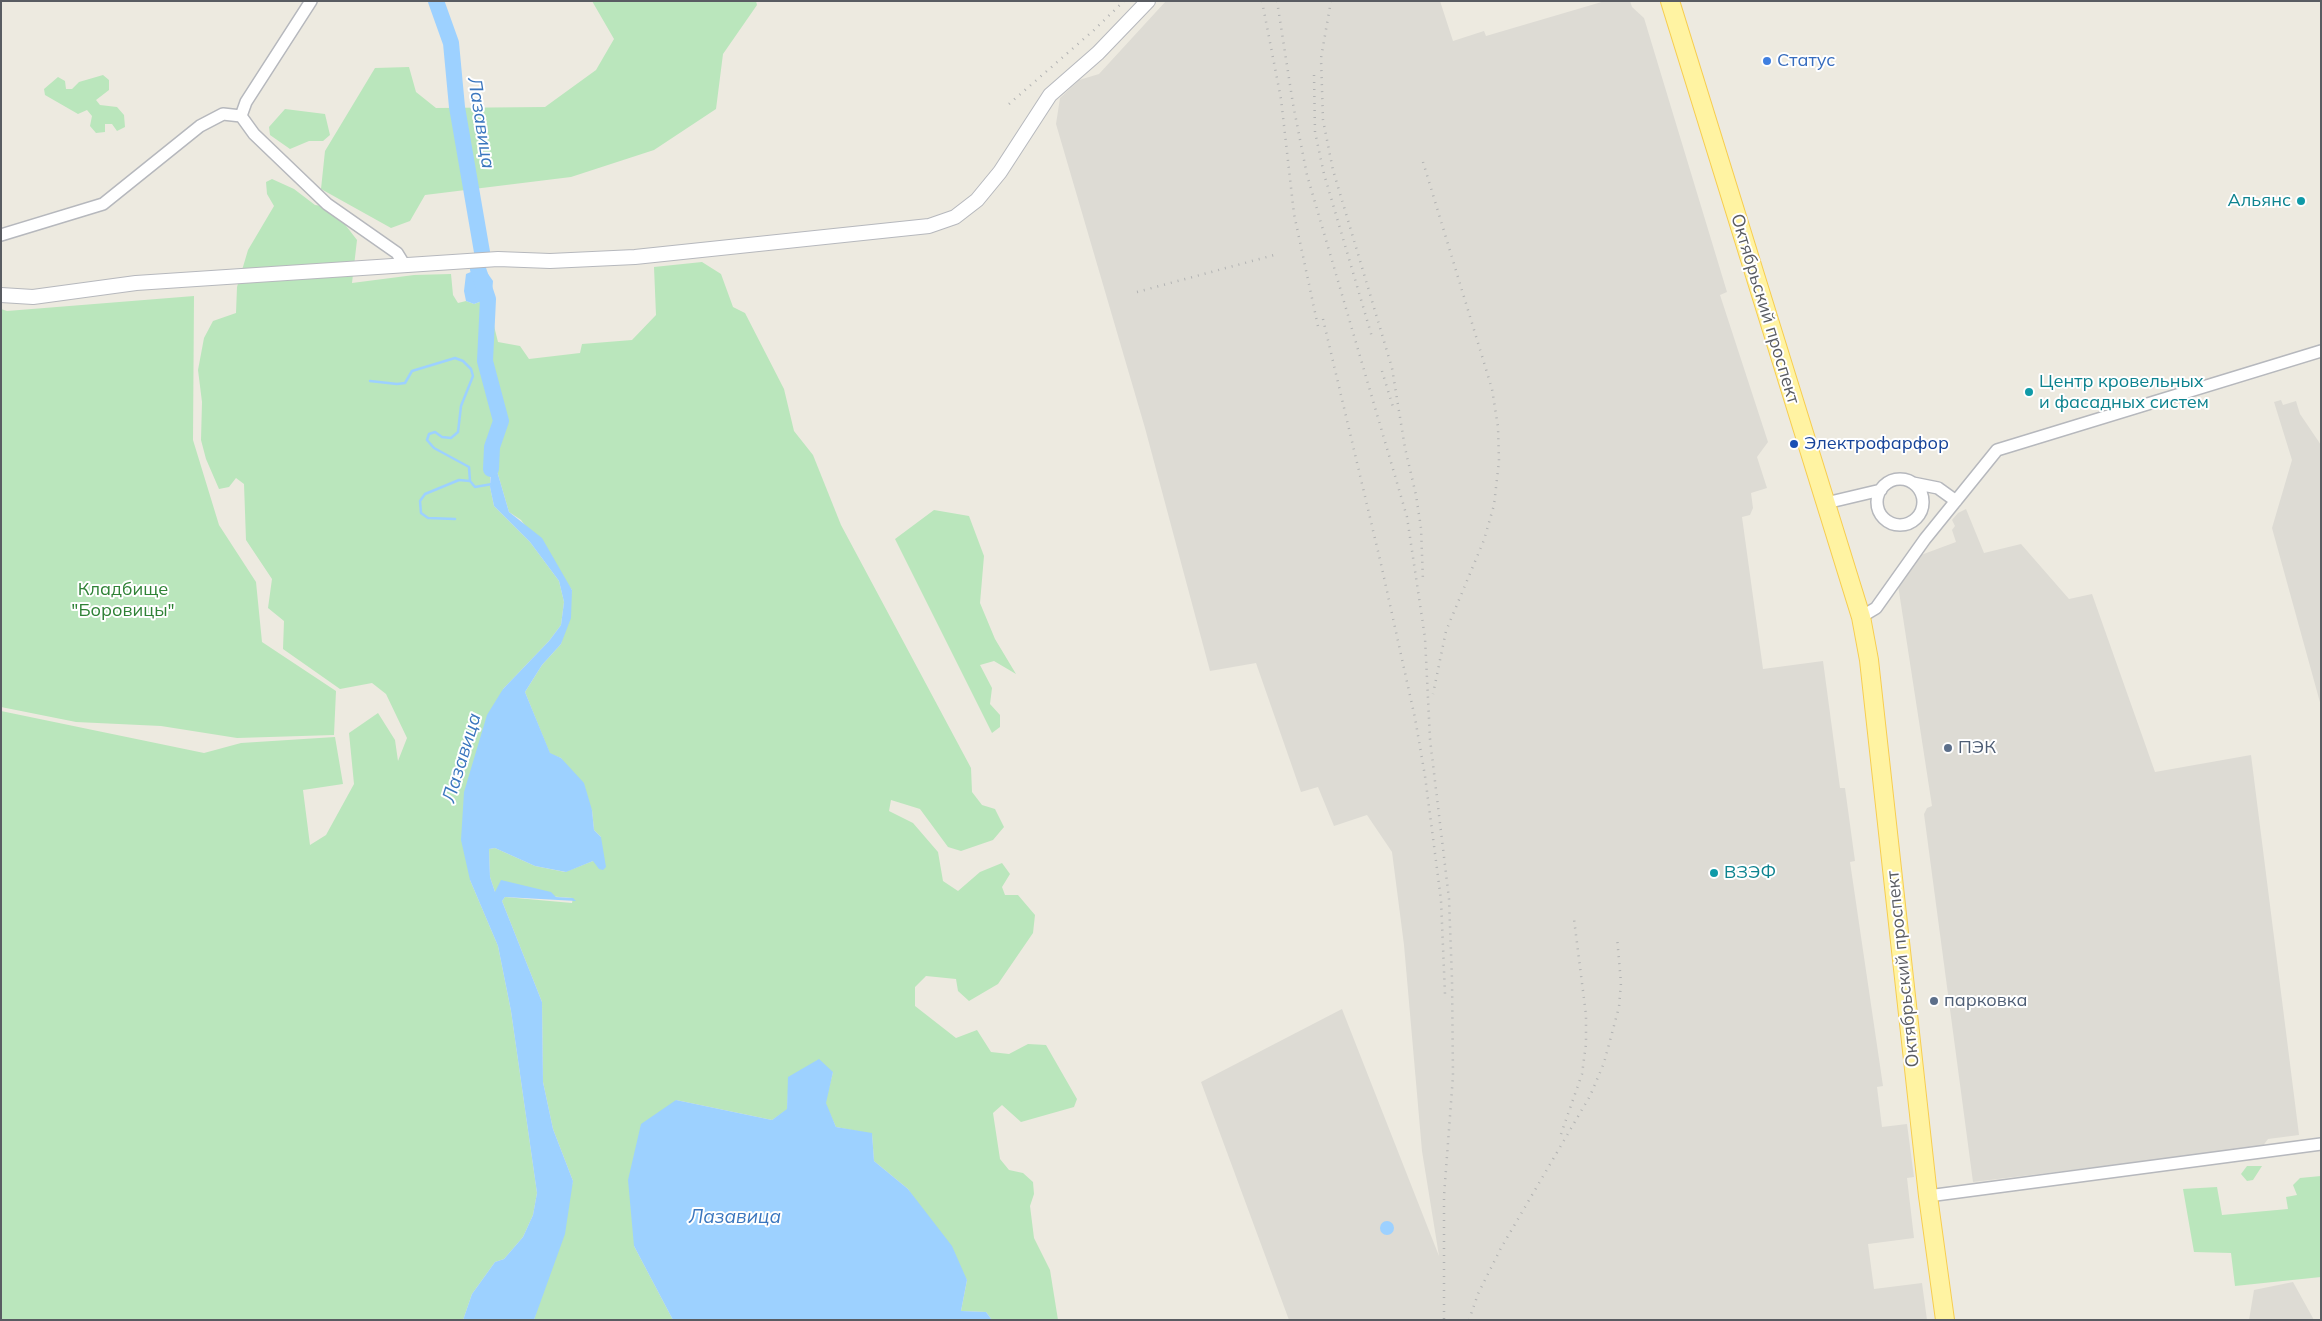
<!DOCTYPE html>
<html>
<head>
<meta charset="utf-8">
<style>
	body { margin:0 }
	#map { position:relative; width:2322px; height:1321px; overflow:hidden; background:#edeae0; font-family:Mulish,sans-serif }
	canvas { display:block }
	.frame { position:absolute; inset:0; border:2px solid #595c62; pointer-events:none }
</style>
</head>
<body>
<div id="map">
<canvas width="2322" height="1321"></canvas>
<div class="frame"></div>
</div>
<script>
const ctx = document.querySelector('canvas').getContext('2d');
ctx.lineJoin = 'round';
function paint(path, color) { ctx.fillStyle = color; ctx.fill(path, 'evenodd'); }
const shape = rows => new Path2D(rows.map(r => 'M' + r).join(''));
function strokePath(path, color, width, dash) { ctx.strokeStyle = color; ctx.lineWidth = width; ctx.lineCap = dash ? 'butt' : 'round'; ctx.setLineDash(dash || []); ctx.stroke(path); }
function write(font, color, halo, rows, align = 'center') {
  ctx.font = font + ' Mulish,sans-serif'; ctx.lineWidth = 4; ctx.setLineDash([]); ctx.textBaseline = 'middle'; ctx.strokeStyle = halo; ctx.fillStyle = color; for (const [text, x, y, turn = 0] of rows) {
    ctx.save(); ctx.translate(x, y); ctx.rotate((+turn || 0) * Math.PI / 180); ctx.textAlign = isNaN(turn) ? turn : align; if (halo) ctx.strokeText(text, 0, 0); ctx.fillText(text, 0, 0); ctx.restore();
  }
}
const industrial = shape([
	[1166,1,1440,1,1453,41,1484,31,1486,36,1605,1,1630,1,1632,7,1644,18,1727,292,1720,295,1768,442,1757,457,1767,488,1751,493,1753,508,1750,515,1742,517,1763,669,1823,661,1840,788,1845,788,1855,861,1850,862,1883,1086,1877,1087,1882,1127,1907,1124,1914,1177,1907,1178,1914,1238,1868,1244,1874,1289,1922,1283,1927,1320,1289,1320,1201,1082,1342,1009,1439,1256,1422,1151,1404,945,1392,852,1367,815,1334,826,1318,787,1301,792,1256,663,1210,671,1145,428,1056,124,1060,98,1079,80,1099,74],
	[2281,400,2283,405,2296,401,2300,414,2321,445,2321,706,2272,528,2292,460,2274,402],
	[1966,509,1984,553,2021,544,2069,599,2092,594,2155,772,2251,755,2299,1135,2268,1139,2262,1147,1973,1182,1924,814,1927,808,1932,806,1898,585,1921,555,1956,542,1952,530,1955,526,1952,520,1958,513],
	[2293,1282,2314,1320,2249,1320,2254,1290]
]);
const green = shape([
	[592,1,756,1,757,5,723,54,716,109,654,150,571,177,425,195,410,221,391,228,321,189,325,151,375,68,409,67,416,92,436,108,545,107,596,70,614,39],
	[103,75,109,80,109,90,96,100,100,105,117,107,124,115,125,127,117,131,112,124,105,124,105,132,96,133,90,126,92,116,87,110,78,114,45,95,44,89,58,77,65,81,66,89,72,89,79,82],
	[285,109,325,114,330,135,323,141,309,141,290,149,270,135,269,127],
	[272,179,294,189,315,205,323,206,340,218,357,240,352,283,414,275,451,274,453,295,458,303,466,301,474,304,488,299,492,293,493,322,498,342,520,346,529,359,580,353,582,344,632,340,656,315,654,267,702,262,721,274,733,307,745,313,784,389,794,431,813,455,841,525,971,768,972,792,982,805,995,809,1004,827,993,840,961,851,948,847,920,809,891,800,889,811,913,823,938,852,943,881,958,891,980,872,1002,863,1010,874,1002,887,1005,895,1018,895,1035,915,1033,933,998,984,969,1001,958,991,956,979,926,976,915,987,915,1006,956,1038,977,1030,991,1052,1009,1054,1028,1044,1046,1045,1077,1099,1074,1107,1021,1122,1002,1105,993,1113,1000,1159,1009,1170,1023,1173,1033,1182,1034,1194,1030,1206,1034,1238,1050,1270,1058,1320,992,1320,986,1312,961,1311,967,1280,908,1189,874,1161,872,1134,836,1127,825,1103,833,1072,789,1077,787,1110,772,1120,676,1100,634,1246,673,1320,534,1320,573,1181,553,1129,543,1082,542,1002,502,901,505,897,572,903,573,898,495,892,490,877,489,849,495,848,535,866,565,872,593,861,601,837,594,830,592,810,561,758,550,754,525,692,542,665,561,644,572,590,521,520,509,512,497,471,499,450,490,462,490,487,494,506,530,542,559,581,564,602,561,625,549,641,503,689,470,880,498,946,511,1011,537,1193,533,1215,523,1237,504,1259,495,1262,472,1294,463,1320,1,1320,1,711,204,753,241,743,335,737,343,784,303,790,310,845,326,835,354,784,349,733,378,713,395,740,398,761,407,738,386,694,372,683,340,689,283,649,284,621,268,608,272,579,246,540,244,484,236,478,229,487,219,489,206,459,201,440,202,402,198,370,204,338,213,321,236,313,237,287,248,250,274,206,267,194,266,182],
	[194,296,193,440,219,525,256,582,262,642,336,691,334,735,237,738,161,726,76,722,1,707,1,309,7,311],
	[934,510,969,516,984,556,980,603,995,639,1016,674,994,661,980,665,992,688,990,704,1000,715,1000,727,992,733,895,539],
	[2247,1166,2262,1166,2253,1180,2247,1181,2241,1174],
	[2321,1176,2321,1277,2235,1286,2231,1253,2194,1252,2183,1189,2217,1187,2222,1215,2288,1209,2286,1197,2297,1195,2293,1185,2300,1178]
]);
const water = shape([
	[478,269,486,271,493,281,492,293,488,299,474,304,466,301,464,291,466,274],
	[492,447,499,450,497,471,509,512,542,538,572,590,571,618,561,644,542,665,525,692,550,753,561,758,584,783,592,810,594,830,601,837,606,867,603,870,599,869,593,861,566,872,535,866,495,848,489,849,490,877,495,892,501,880,551,892,556,897,573,898,576,901,505,897,502,901,542,1002,543,1082,553,1129,573,1181,565,1234,534,1320,463,1320,472,1294,495,1262,504,1259,523,1237,533,1215,537,1193,511,1011,498,946,470,880,461,840,464,792,487,715,503,689,549,641,561,625,564,602,559,581,530,542,494,506,490,487],
	[819,1059,833,1072,826,1103,836,1127,872,1133,874,1161,908,1189,952,1246,967,1280,961,1311,986,1312,992,1320,673,1320,634,1246,628,1180,641,1124,676,1100,772,1120,787,1109,788,1077],
	'1380 1228a7 7 0 1 1 14 0a7 7 0 1 1-14 0Z'
]);
const stream = shape([
	[370,381,397,384,405,383,412,371,455,358,463,361,471,369,473,376,461,406,458,432,451,438,442,437,435,432,429,434,427,440,434,448,469,467,470,481,475,487,492,484],
	[455,519,428,518,421,513,420,501,425,494,459,480,470,481]
]);
const river = shape([
	[436,1,451,43,457,107,482,252],
	[478,269,488,299,485,361,501,421,492,447,491,469]
]);
const minor = shape([
	[241,116,254,134,327,204,397,253,405,266],
	[1,235,103,204,200,126,223,114,241,116,246,102,311,1],
	'1877 502a23 23 0 1 1 46 0a23 23 0 1 1-46 0Z',
	[1913,483,1938,488,1956,501],
	[1826,503,1881,490],
	[1861,617,1876,608,1925,539,1997,450,2321,351],
	[1928,1196,2321,1144]
]);
const tertiary = shape([
	[1,295,33,297,136,283,498,259,550,261,635,257,929,226,955,217,977,200,1000,172,1050,95,1098,53,1148,1]
]);
const primary = shape([
	[1670,1,1861,617,1869,660,1928,1196,1945,1320]
]);
const rail = shape([
	[1262,1,1281,99,1294,214,1319,331],
	[1277,1,1293,104,1307,175,1407,517,1425,638,1430,739,1449,899,1452,979,1453,1076,1444,1196,1444,1320],
	[1331,1,1321,58,1323,120,1333,170,1392,368,1405,448,1416,495,1421,528,1423,581],
	[1314,75,1315,132,1324,174,1372,337],
	[1009,104,1094,30,1124,1],
	[1423,162,1492,389,1498,427,1499,461,1494,505,1484,540,1446,631,1433,694],
	[1137,292,1278,254],
	[1323,319,1381,564,1415,718,1425,776,1441,900,1445,994],
	[1382,371,1393,407],
	[1561,1134,1582,1074,1586,1044,1586,1015,1574,919],
	[1469,1320,1478,1294,1501,1248,1590,1096,1604,1063,1619,1007,1621,983,1617,937]
]);
const markers = [
	[1767,61,5,"#3f7fe0"],
	[2301,201,5,"#0f9aa8"],
	[2029,392,5,"#0f9aa8"],
	[1794,444,5,"#1a4fb4"],
	[1948,748,5,"#5c6f8a"],
	[1714,873,5,"#0f9aa8"],
	[1934,1001,5,"#5c6f8a"]
];
const shopNames = [
	["Статус",1777,61]
];
const cultureNames = [
	["Альянс",2291,201,"right"],
	["Центр кровельных",2039,382],
	["и фасадных систем",2039,403],
	["ВЗЭФ",1724,873]
];
const streetNames = [
	["Октябрьский проспект",1765,309,73],
	["Октябрьский проспект",1903,969,-96]
];
const transitNames = [
	["Электрофарфор",1804,444]
];
const parkNames = [
	["Кладбище",123,590],
	["\"Боровицы\"",123,611]
];
const serviceNames = [
	["ПЭК",1958,748],
	["парковка",1944,1001]
];
const waterNames = [
	["Лазавица",481,123,81],
	["Лазавица",462,758,-73],
	["Лазавица",735,1217]
];
paint(industrial, '#dddbd4');
paint(green, '#bae6bc');
paint(water, '#9dd1ff');
strokePath(stream, '#9dd1ff', 2.5);
strokePath(river, '#9dd1ff', 16);
strokePath(minor, '#b6b8bd', 14);
strokePath(tertiary, '#b6b8bd', 16);
strokePath(primary, '#f7cd4f', 20);
strokePath(minor, '#fff', 11);
strokePath(tertiary, '#fff', 14);
strokePath(primary, '#fff3a2', 18);
strokePath(rail, '#b2b3b3', 2.5, [1, 6]);
for (const [x, y, r, color] of markers) { const dot = new Path2D(); dot.arc(x, y, r, 0, 2 * Math.PI); ctx.fillStyle = color; ctx.fill(dot); strokePath(dot, '#fff', 2); }
write('18px', '#366cbe', '#fff', shopNames, 'left');
write('18px', '#0d838f', '#fff', cultureNames, 'left');
write('18px', '#595c62', '#fff', streetNames);
write('18px', '#164399', '#fff', transitNames, 'left');
write('18px', '#2f8236', '#fff', parkNames);
write('18px', '#4e5e75', '#fff', serviceNames, 'left');
write('italic 19px', '#3a76be', '#fff', waterNames);
</script>
</body>
</html>
